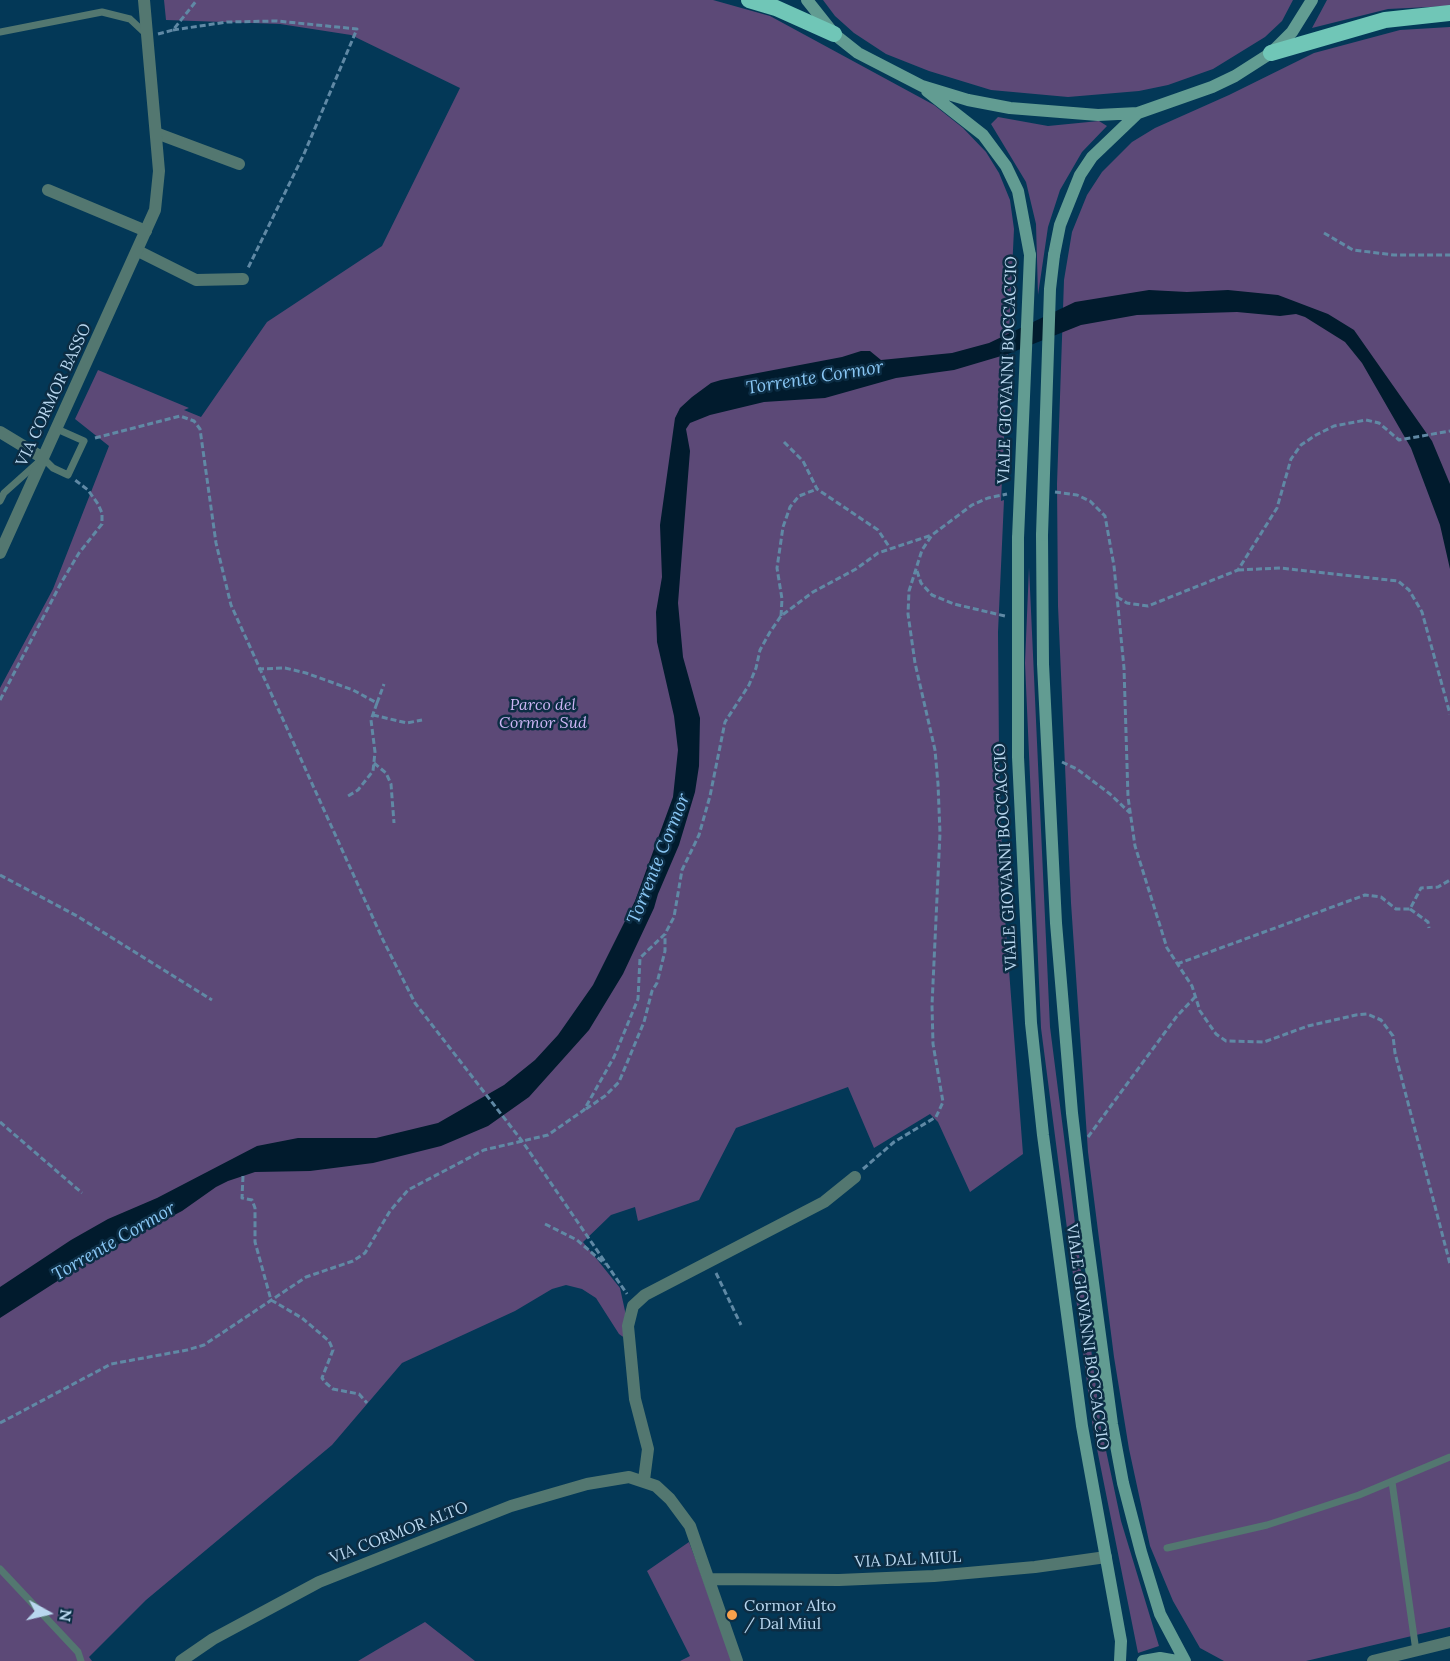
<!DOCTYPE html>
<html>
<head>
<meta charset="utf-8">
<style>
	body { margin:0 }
	#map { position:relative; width:1450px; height:1661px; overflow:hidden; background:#033857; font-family:Lora,serif }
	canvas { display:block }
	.north { position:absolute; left:18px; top:1583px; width:60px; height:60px; -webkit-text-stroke:4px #0c2d44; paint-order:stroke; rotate:98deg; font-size:16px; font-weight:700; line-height:24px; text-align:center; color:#b9d7ef }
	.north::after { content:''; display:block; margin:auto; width:21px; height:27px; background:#b9d7ef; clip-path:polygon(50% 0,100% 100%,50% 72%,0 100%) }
</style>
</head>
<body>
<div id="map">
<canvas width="1450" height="1661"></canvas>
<div class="north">N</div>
</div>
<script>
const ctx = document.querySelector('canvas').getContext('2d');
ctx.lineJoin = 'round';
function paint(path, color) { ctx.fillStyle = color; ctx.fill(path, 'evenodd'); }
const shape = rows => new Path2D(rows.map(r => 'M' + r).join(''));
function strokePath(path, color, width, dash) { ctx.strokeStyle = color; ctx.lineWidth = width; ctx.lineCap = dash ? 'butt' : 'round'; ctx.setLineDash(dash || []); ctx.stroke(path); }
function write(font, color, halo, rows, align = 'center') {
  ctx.font = font + ' Lora,serif'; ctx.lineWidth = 5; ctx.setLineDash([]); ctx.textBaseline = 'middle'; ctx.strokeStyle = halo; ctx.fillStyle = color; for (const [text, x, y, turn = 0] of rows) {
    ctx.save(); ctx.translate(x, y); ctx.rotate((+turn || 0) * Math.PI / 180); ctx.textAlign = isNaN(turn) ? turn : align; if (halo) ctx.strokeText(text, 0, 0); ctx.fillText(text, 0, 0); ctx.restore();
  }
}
const green = shape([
	[164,0,713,0,770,16,934,105,963,128,986,152,999,173,1010,200,1014,229,1001,501,1004,500,998,632,999,753,1003,891,1023,1154,970,1192,938,1122,930,1114,874,1148,848,1087,736,1128,699,1200,638,1221,635,1207,611,1215,583,1242,620,1288,625,1311,626,1339,619,1334,596,1298,582,1289,566,1285,552,1289,515,1311,402,1363,332,1445,146,1600,89,1657,92,1661,0,1661,0,688,53,589,109,446,75,419,98,370,189,408,184,410,201,417,267,322,382,246,460,88,351,35,280,24,166,20],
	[823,0,1293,0,1282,21,1265,37,1213,69,1168,85,1139,91,1068,97,991,90,929,71,886,54,854,33,835,16],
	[1327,0,1450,0,1450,6,1388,9,1312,28],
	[1450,27,1450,1627,1306,1661,1224,1661,1200,1648,1173,1601,1150,1546,1129,1449,1114,1357,1088,1152,1071,903,1058,606,1057,484,1064,280,1072,232,1087,195,1102,172,1132,142,1155,128,1229,95,1314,53,1400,30],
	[998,117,1048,126,1099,121,1107,126,1082,152,1060,190,1048,227,1038,295,1036,224,1026,182,991,124],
	[1029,567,1050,1027,1101,1427,1121,1521,1159,1646,1138,1653,1093,1429,1041,1028,1025,663],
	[689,1542,697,1563,732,1661,680,1661,690,1656,647,1571],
	[425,1622,475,1661,358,1661,385,1645]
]);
const water = shape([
	[1149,290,1187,292,1228,290,1278,295,1328,314,1354,330,1432,441,1450,484,1450,569,1440,525,1411,448,1362,363,1345,342,1305,317,1296,314,1280,316,1237,312,1137,315,1081,325,1008,354,954,370,896,378,825,398,764,402,710,415,690,423,686,429,690,451,678,603,683,657,700,718,699,766,695,792,679,845,658,894,654,908,623,974,589,1030,529,1097,488,1126,441,1146,373,1163,310,1171,255,1172,228,1181,216,1187,182,1211,98,1255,0,1318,0,1287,71,1240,108,1219,157,1198,257,1146,298,1138,376,1138,438,1123,504,1085,535,1060,558,1035,593,985,635,901,673,797,678,750,674,716,657,642,656,612,662,577,660,525,675,418,680,408,692,397,711,383,721,380,842,357,861,351,870,351,881,360,952,353,989,343,1075,302]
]);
const path = shape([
	[173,30,227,22,277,21,357,29,304,154,248,268],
	[158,34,173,30,197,0],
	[1324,233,1353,250,1394,255,1450,255],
	[95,438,180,416,194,421,200,429,216,543,231,605,383,940,415,1003,522,1141,627,1294],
	[784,442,803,461,817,489,878,530,890,548],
	[1055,492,1077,495,1090,501,1105,516,1114,566,1124,668,1128,797,1135,846,1167,948,1192,986,1200,1011,1216,1034,1226,1041,1264,1042,1308,1026,1356,1015,1367,1014,1381,1020,1393,1036,1395,1053,1450,1264],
	[1238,570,1280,568,1398,581,1409,590,1422,612,1450,714],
	[917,571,921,583,932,595,954,604,1005,616],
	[1117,597,1127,603,1148,606,1238,570,1277,508,1291,459,1301,445,1316,435,1334,426,1366,420,1379,423,1399,440,1450,431],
	[781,616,782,599,777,568,783,527,790,507,799,496,817,489],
	[258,669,285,668,306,673,353,690,377,703,371,720,375,752,373,771,358,790,348,796],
	[0,700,61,583,79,553,102,524,102,513,98,504,88,490,75,480],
	[377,703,384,684],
	[373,715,407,723,422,720],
	[1062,762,1077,769,1110,794,1130,813],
	[374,763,386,773,391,784,394,823],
	[0,875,77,916,212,1000],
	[1410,909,1428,922,1429,928],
	[1177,964,1365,895,1381,897,1396,909,1410,909,1421,888,1438,887,1450,880],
	[586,1109,605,1096,619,1082,644,1022,652,991,657,983,665,951,665,934],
	[0,1122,82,1193],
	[1088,1137,1177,1016,1196,996],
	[863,1169,894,1142,936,1117,943,1102,933,1044,932,1005,940,833,938,784,935,750,915,663,908,614,909,591,922,550,932,535,972,505,988,498,1007,494],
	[243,1176,242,1198,252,1200,255,1208,255,1242,271,1300,302,1318,329,1341,333,1350,322,1378,326,1383,333,1389,359,1394,367,1403],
	[545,1224,577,1240,605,1264],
	[716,1273,741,1325],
	[0,1423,111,1364,187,1350,204,1345,306,1277,353,1261,365,1253,390,1211,408,1190,484,1150,548,1135,584,1110,614,1057,638,999,640,958,665,934,674,917,682,870,699,835,710,796,725,722,749,685,756,668,760,650,770,632,781,616,813,592,856,569,878,553,932,535]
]);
const service = shape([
	[0,32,102,12,130,19,145,33],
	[0,501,4,493,43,458,53,468,68,475,84,441,57,429],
	[1392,1482,1416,1651],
	[1167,1548,1267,1525,1359,1495,1450,1457],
	[0,1569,78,1652,81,1661]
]);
const minor = shape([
	[156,133,239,164],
	[48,190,146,231],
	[138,251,196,280,243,279],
	[0,432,43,458],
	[644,1480,648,1449,635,1399,628,1326,633,1306,645,1295,824,1202,855,1177],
	[710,1579,839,1580,934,1576,1035,1567,1106,1557],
	[181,1661,213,1639,319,1582,511,1506,587,1484,629,1477,656,1486,670,1499,690,1526,737,1661]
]);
const tertiary = shape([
	[0,553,155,210,159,171,144,0],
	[1373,1661,1450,1642]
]);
const secondary = shape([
	[807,0,834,34,858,53,922,86,968,100,1010,108,1098,115,1138,113,1212,87,1235,76,1271,53,1292,32,1312,0],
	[927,91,983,135,1006,166,1018,191,1030,255],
	[1054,255,1060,225,1080,175,1092,157,1138,113],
	[1042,535,1043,664,1056,923,1072,1113,1086,1231,1112,1424,1123,1483,1141,1552,1160,1614,1185,1661],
	[1018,538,1018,757,1031,1023,1043,1135,1082,1426,1121,1641,1120,1661],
	[1143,1661,1160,1658,1177,1661]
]);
const trunk = shape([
	[749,0,776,8,834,34],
	[1271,53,1385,20,1450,13]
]);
const secondaryBridge = shape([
	[1042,535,1050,289,1054,255],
	[1018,538,1030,255]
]);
const markers = [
	[732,1615,6,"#f8a04b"]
];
const streetNames = [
	["VIALE GIOVANNI BOCCACCIO",1008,370,-88],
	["VIA CORMOR BASSO",54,395,-65],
	["VIALE GIOVANNI BOCCACCIO",1006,857,-93],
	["VIALE GIOVANNI BOCCACCIO",1087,1337,82],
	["VIA CORMOR ALTO",399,1533,-21],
	["VIA DAL MIUL",908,1560,-3]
];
const parkNames = [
	["Parco del",543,705],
	["Cormor Sud",543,723]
];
const poiNames = [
	["Cormor Alto",744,1606],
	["/ Dal Miul",744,1624]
];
const waterNames = [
	["Torrente Cormor",815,378,-9],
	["Torrente Cormor",659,859,-68],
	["Torrente Cormor",114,1242,-30]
];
paint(green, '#5c4977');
paint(water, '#011b2d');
strokePath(path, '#6089a5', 3, [6, 3]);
strokePath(service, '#537770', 7);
strokePath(minor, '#537770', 12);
strokePath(tertiary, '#537770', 12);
strokePath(secondary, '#629c92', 12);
strokePath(trunk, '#70c6b7', 16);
strokePath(secondaryBridge, '#629c92', 12);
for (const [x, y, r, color] of markers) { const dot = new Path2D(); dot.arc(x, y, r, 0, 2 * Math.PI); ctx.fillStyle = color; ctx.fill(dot); strokePath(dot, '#0c2d44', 2); }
write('16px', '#b9d7ef', '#0c2d44', streetNames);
write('italic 16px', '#cdb5f5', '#0c2d44', parkNames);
write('16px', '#b9d7ef', '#0c2d44', poiNames, 'left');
write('italic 18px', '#89c7f5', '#0c2d44', waterNames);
</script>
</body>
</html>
